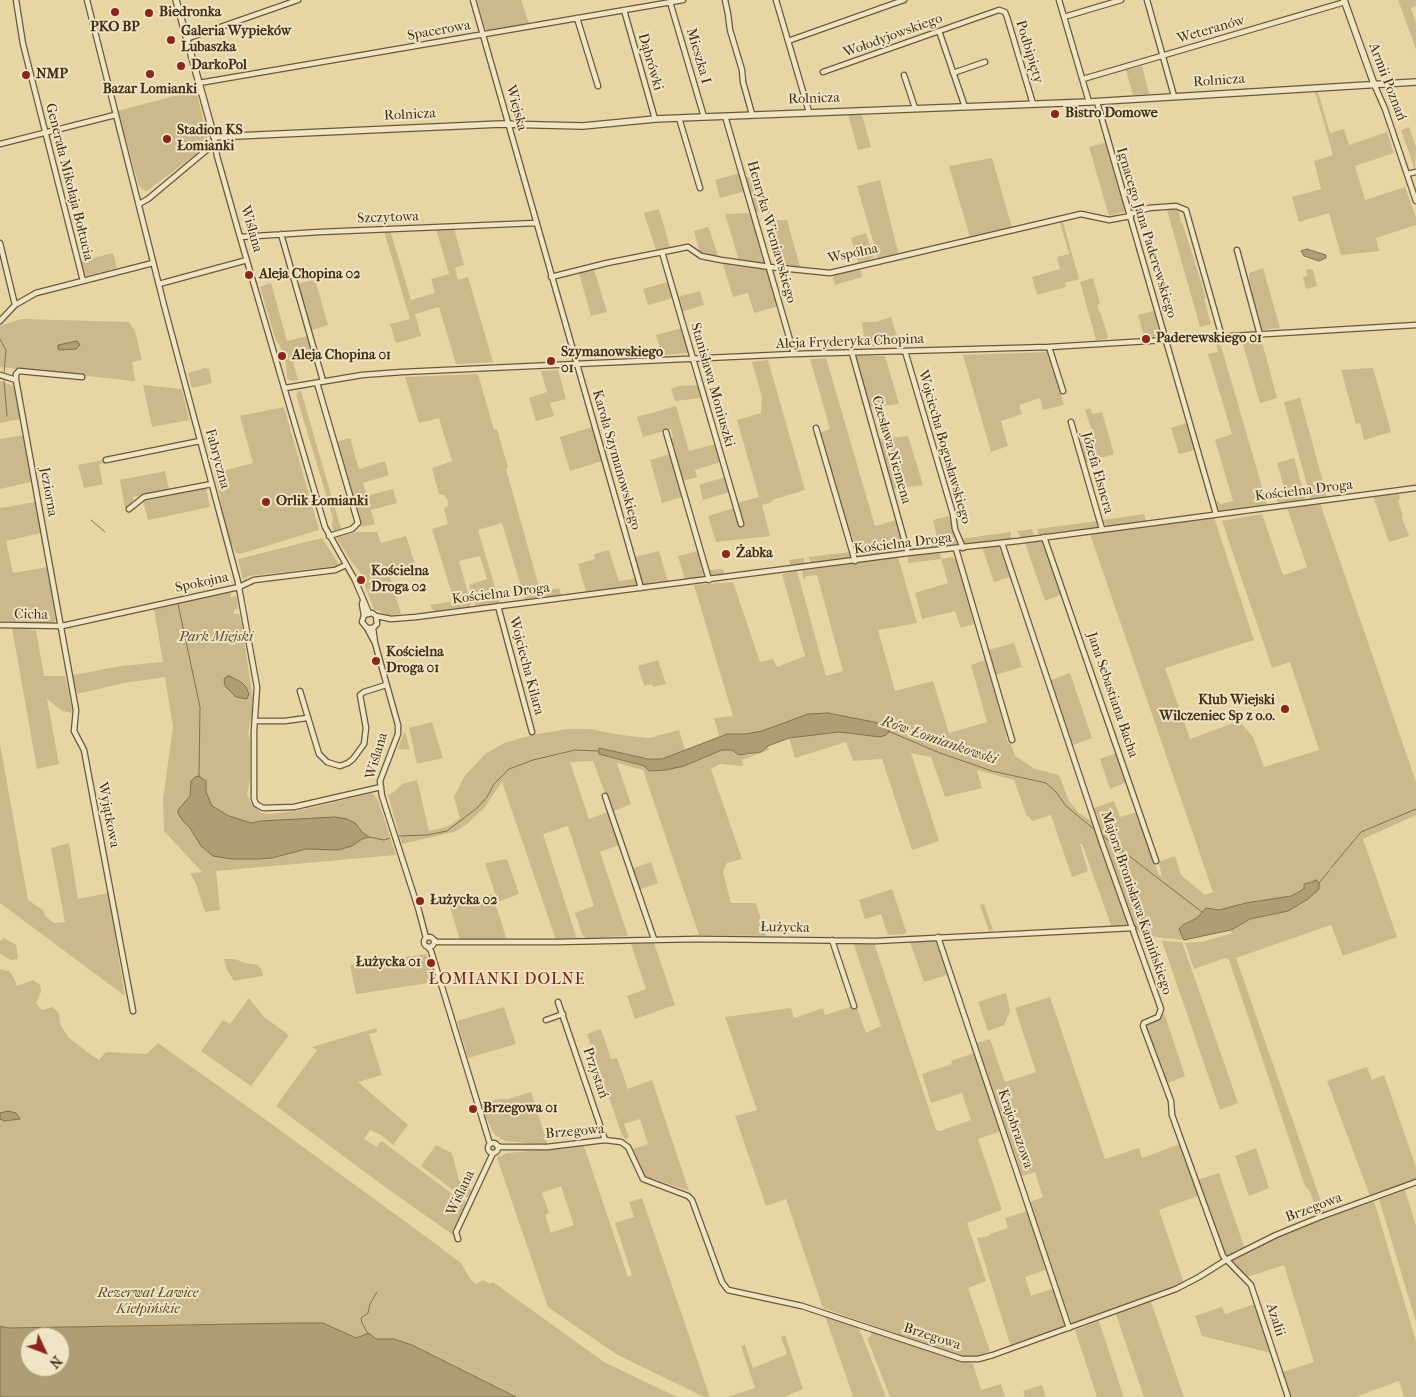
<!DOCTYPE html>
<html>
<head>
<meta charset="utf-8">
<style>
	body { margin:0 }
	#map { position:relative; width:1416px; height:1397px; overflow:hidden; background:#e7d6a3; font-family:"IM FELL French Canon",serif }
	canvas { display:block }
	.north { position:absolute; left:20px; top:1327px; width:50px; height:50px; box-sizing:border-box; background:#efe4c3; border:1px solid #aa9b7d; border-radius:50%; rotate:133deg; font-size:14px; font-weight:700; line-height:20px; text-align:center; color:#422e15 }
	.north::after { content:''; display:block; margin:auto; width:18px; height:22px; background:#8f2418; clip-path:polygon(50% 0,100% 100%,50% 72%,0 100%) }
</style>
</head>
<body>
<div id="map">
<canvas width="1416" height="1397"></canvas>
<div class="north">N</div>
</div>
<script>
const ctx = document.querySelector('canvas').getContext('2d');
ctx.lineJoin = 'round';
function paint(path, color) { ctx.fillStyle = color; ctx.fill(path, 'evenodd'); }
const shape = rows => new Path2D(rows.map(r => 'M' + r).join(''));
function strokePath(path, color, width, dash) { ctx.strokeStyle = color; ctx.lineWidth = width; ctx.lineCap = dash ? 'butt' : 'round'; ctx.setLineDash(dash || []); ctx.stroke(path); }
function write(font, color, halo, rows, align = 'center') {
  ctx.font = font + ' "IM FELL French Canon",serif'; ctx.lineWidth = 4; ctx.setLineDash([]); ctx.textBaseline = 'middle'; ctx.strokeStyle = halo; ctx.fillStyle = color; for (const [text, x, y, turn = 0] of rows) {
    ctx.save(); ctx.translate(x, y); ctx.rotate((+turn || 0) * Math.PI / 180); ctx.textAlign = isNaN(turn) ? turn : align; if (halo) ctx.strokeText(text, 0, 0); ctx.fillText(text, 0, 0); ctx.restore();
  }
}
const green = shape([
	[477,0,521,0,529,23,486,31],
	[1398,0,1416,0,1416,6,1411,8,1416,23,1416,49],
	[1142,66,1149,94,1133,95,1126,70],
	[196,90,209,144,147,191,144,190,139,186,118,111],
	[1315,92,1318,92,1330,133,1344,129,1349,145,1387,132,1394,153,1355,166,1365,200,1405,187,1416,217,1416,225,1376,238,1379,251,1341,255,1329,213,1299,222,1292,197,1321,189,1314,161,1333,155],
	[848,115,862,115,871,147,858,150],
	[1409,127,1416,147,1415,170,1401,130],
	[1105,143,1118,188,1126,209,1124,212,1109,216,1089,147],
	[992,158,1012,228,970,237,949,166],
	[740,173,745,191,720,198,715,180],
	[757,175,763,197,765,197,772,220,787,220,800,267,783,265,768,212,756,212,746,178],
	[880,180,898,252,897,254,878,258,857,186],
	[659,209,670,247,656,250,644,213],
	[1178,209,1181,221,1179,223,1182,222,1191,250,1206,298,1204,298,1211,324,1200,327,1167,210],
	[751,213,766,263,739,261,725,214],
	[1063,222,1079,279,1065,283,1066,287,1037,295,1032,277,1060,269,1057,257,1069,254,1060,223],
	[707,227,709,228,718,256,700,253,694,231],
	[454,228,464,265,455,268,458,280,468,277,493,362,456,364,439,307,415,314,421,336,396,343,390,324,410,319,384,231,390,230,411,300,435,293,431,279,449,274,436,229],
	[866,233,874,258,858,263,851,238],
	[113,253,117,268,85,276,81,261],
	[723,264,768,270,779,306,754,313,748,293,733,297],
	[1263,268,1280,328,1261,330,1249,289,1249,273],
	[594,269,607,312,591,316,579,273],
	[860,269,862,277,835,285,833,278,835,274],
	[1310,269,1313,270,1317,286,1306,289,1303,277,1307,276,1306,270],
	[1093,278,1100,304,1097,305,1099,311,1101,314,1108,337,1107,339,1096,340,1080,282],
	[315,279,328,325,311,330,298,284],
	[668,282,673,298,648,305,643,289],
	[271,283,287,341,307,336,313,356,293,362,298,380,292,381,287,379,286,363,281,348,275,338,260,287],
	[700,291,704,305,681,312,677,297],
	[1154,311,1161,336,1144,337,1138,315],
	[891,317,899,344,898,345,865,346,862,322,876,322],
	[21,319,129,322,135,331,142,360,132,362,135,381,0,367,0,326],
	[682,328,689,353,662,355,656,335],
	[1259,340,1262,342,1277,398,1260,403,1242,341],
	[1216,343,1221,346,1267,504,1219,511,1216,500,1221,504,1233,501,1215,440,1232,434,1208,354,1218,352],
	[1049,352,1064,405,1043,410,1040,398,1019,405,1022,414,1001,421,1008,446,991,452,963,355],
	[855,356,885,356,899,404,870,407],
	[826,358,875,526,897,520,905,549,904,552,857,559,820,433,830,429,810,359],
	[768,360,805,490,772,500,772,502,762,505,770,536,716,542,708,516,734,508,738,525,742,526,743,524,737,503,759,497,737,420,761,413,762,397,752,362],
	[205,368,209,369,212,383,192,388,188,373],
	[1373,368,1391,432,1364,440,1360,423,1356,424,1341,370],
	[558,370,566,399,550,403,554,416,536,421,529,398,547,392,541,371],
	[478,374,494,430,497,429,508,468,506,469,541,594,538,598,525,600,502,523,478,530,500,604,476,607,469,585,487,579,480,556,459,561,471,604,470,607,434,612,430,605,454,601,432,529,448,524,444,508,448,506,448,501,444,495,439,494,432,468,452,461,439,418,419,423,405,377],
	[0,381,14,386,20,419,0,423],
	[143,385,182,389,189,420,152,427],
	[699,385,702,398,675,401,671,389,679,386],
	[298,391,301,391,341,529,334,531,332,526,333,518,296,395],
	[1300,398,1325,489,1327,497,1311,499,1284,402],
	[676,406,689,451,716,444,721,462,695,470,697,477,683,481,671,439,673,436,671,429,643,437,637,417],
	[284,407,319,530,240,554,236,553,228,537,215,473,253,463,240,416],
	[1090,408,1092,414,1102,412,1114,454,1085,463,1079,442,1094,437,1085,410],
	[1186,423,1194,450,1179,454,1171,428],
	[592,427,602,461,570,471,560,437],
	[23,435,31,482,0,489,0,439],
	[908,436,923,485,894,489,879,439],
	[350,438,359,469,385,461,389,475,363,483,367,496,393,489,397,503,371,510,375,524,362,527,359,524,336,442],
	[670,454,682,497,662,503,650,460],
	[1294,458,1305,497,1304,500,1279,503,1271,494,1276,496,1286,494,1277,463],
	[103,460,104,463,99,464,103,484,84,488,78,465],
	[165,471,169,490,133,497,133,501,125,508,120,480],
	[725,477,729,492,703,500,699,485],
	[206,488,210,507,148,520,143,501],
	[1399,494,1400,498,1398,501,1403,516,1402,518,1409,536,1389,542,1373,496],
	[35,502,41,533,6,541,13,573,47,567,56,620,53,623,0,621,0,507,1,508],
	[1320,503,1416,782,1416,815,1363,839,1397,937,1343,956,1331,925,1236,958,1325,1213,1318,1215,1310,1192,1305,1186,1229,960,1225,958,1194,969,1185,943,1202,942,1232,933,1231,930,1234,928,1250,919,1288,911,1312,882,1304,884,1305,889,1291,896,1246,903,1219,911,1206,908,1197,918,1180,929,1184,940,1161,938,1135,931,1094,808,1114,801,1120,817,1137,812,1159,875,1162,876,1158,862,1175,856,1181,875,1205,895,1213,892,1090,534,1214,517,1254,640,1165,668,1190,739,1239,721,1253,737,1264,767,1319,750,1290,662,1272,668,1222,521,1262,514,1283,575,1288,574,1307,567,1287,507],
	[1144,514,1146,521,1107,526,1102,520],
	[949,516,958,544,956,546,909,551,908,545,938,541,933,520],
	[1098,521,1099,526,1097,528,1039,535,1037,529],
	[1032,529,1034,536,1021,538,1017,531],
	[358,532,377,532,381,543,406,536,415,564,389,572,401,614,385,616,379,611,374,610,360,572,351,561,336,537],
	[1011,532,1011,539,965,545,960,539],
	[322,538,338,563,337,566,249,576,243,580,238,559],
	[1044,540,1062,594,1045,601,1025,543],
	[999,546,1010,577,994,582,982,547],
	[609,550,619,581,632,579,635,576,638,586,586,592,578,564,595,559,594,554],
	[659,551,668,582,643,585,635,557],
	[698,551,704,574,703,577,685,580,678,556],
	[851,552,852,557,850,560,812,564,808,557],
	[940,553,941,559,952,557,956,560,974,624,961,628,955,611,922,619,915,593,948,583,941,559,908,563,908,556],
	[898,557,917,623,878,630,895,691,933,681,949,733,987,722,971,665,985,660,1007,736,1006,738,1009,744,1011,744,1015,756,1035,769,1059,775,1069,801,1079,813,1093,822,1129,924,1126,927,1112,928,1082,844,1080,844,1088,871,1072,877,1051,815,1032,821,1029,816,1027,817,1014,780,977,770,982,788,945,797,931,757,911,753,939,841,912,850,882,759,853,761,846,742,795,758,789,738,839,732,880,737,888,725,828,713,808,714,762,731,746,734,727,734,719,736,714,718,733,716,694,585,733,582,760,662,773,659,777,667,805,656,782,574,797,571,826,676,843,671,817,575,806,576,804,580,802,570],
	[804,558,805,565,791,567,789,560],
	[723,569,725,575,710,576,709,570],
	[559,588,561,595,546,597,545,591],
	[231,592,231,598,235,596,237,598,238,609,234,610,234,614,239,614,241,622,253,697,252,716,248,733,250,741,250,779,247,795,251,803,261,813,269,814,298,811,372,793,378,800,396,855,216,871,220,910,205,912,196,884,190,873,202,872,164,831,163,800,173,727,165,677,124,683,77,694,73,675,121,666,163,662,154,609],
	[12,628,36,630,44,676,65,676,73,713,62,711,47,699,59,764,37,769],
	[1014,643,1022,667,995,675,988,650],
	[658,660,666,684,653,687,652,684,644,686,638,666],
	[1070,673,1092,738,1073,745,1051,680],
	[432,722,443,758,417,764,409,728],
	[568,729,590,729,621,735,649,738,679,730,685,750,662,759,599,754,644,767,649,771,665,770,684,766,722,750,732,750,740,755,750,755,761,752,768,746,769,750,742,760,743,766,720,764,711,769,742,859,727,863,723,872,731,903,756,903,766,936,699,935,643,770,617,763,631,804,612,812,593,761,570,762,589,819,608,812,619,845,600,852,628,936,586,938,582,934,575,913,594,906,568,826,543,834,577,939,556,940,502,782,484,808,466,825,454,832,402,844,388,795,394,792,402,784,417,780,429,831,449,826,460,818,454,797,464,777,485,754,504,743,532,735],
	[405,732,410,750,398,749,404,733],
	[0,744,28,900,44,911,45,916,54,923,65,922,51,848,69,843,78,899,108,893,125,996,0,903],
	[1117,753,1127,782,1110,789,1100,759],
	[507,859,519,894,498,902,485,863],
	[651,862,658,883,638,890,631,869],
	[892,889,906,931,905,934,888,935,881,914,865,919,859,900],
	[468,894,471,901,492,894,507,940,460,940,448,900],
	[984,904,993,930,989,931,980,905],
	[4,938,16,945,18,959,11,960,0,954,0,969,9,971,14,978,17,986,33,980,40,985,41,992,36,1003,42,1010,52,1007,59,1013,60,1024,68,1037,91,1055,99,1060,105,1053,109,1052,147,1054,158,1043,262,1117,425,1236,461,1263,471,1280,476,1284,483,1280,490,1284,493,1282,604,1362,677,1397,0,1397,0,941],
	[30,1337,60,1337,60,1367,30,1367],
	[935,939,947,975,924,982,910,942],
	[1162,941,1182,942,1238,1103,1220,1110],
	[853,942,874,943,936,1130,940,1131,971,1120,962,1093,931,1103,922,1074,952,1064,951,1061,974,1053,1001,1131,978,1139,1002,1210,967,1223,986,1281,968,1288,990,1351,977,1356,964,1357,823,1308,786,1199,766,1206,735,1116,757,1110,725,1017,791,1008,794,1018,823,1008,825,1015,856,1005,866,1033,881,1026],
	[654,943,675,1005,635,1019,627,996,646,989,631,944],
	[426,954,435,982,356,994,350,965],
	[224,959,235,959,245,963,257,965,262,970,263,976,234,981,227,970],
	[1006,993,1010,1011,1008,1016,1004,1025,988,1031,978,1002],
	[1050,997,1105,1159,1139,1148,1142,1158,1180,1144,1198,1196,1159,1210,1184,1283,1072,1325,1030,1202,1043,1197,1035,1172,1022,1176,977,1043,990,1039,1005,1082,1036,1072,1015,1008],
	[249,998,264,1017,289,1035,251,1086,201,1051,223,1020,230,1024],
	[504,1007,516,1044,468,1058,457,1021],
	[1164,1013,1185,1076,1168,1083,1150,1041,1146,1026,1149,1023,1159,1020],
	[376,1028,377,1032,369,1034,382,1075,358,1082,408,1125,393,1145,381,1135,370,1130,364,1139,377,1147,380,1142,383,1142,455,1196,465,1201,467,1204,453,1235,381,1184,276,1106,317,1050,312,1047],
	[601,1029,611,1059,617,1058,628,1089,652,1080,689,1191,642,1175,633,1149,648,1144,640,1119,624,1124,629,1137,625,1140,623,1135,622,1135,587,1034],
	[1367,1067,1372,1080,1384,1075,1416,1167,1416,1179,1370,1196,1327,1081],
	[531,1092,548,1145,505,1141,495,1135,484,1114,481,1103,500,1099,508,1099],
	[436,1145,452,1153,459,1181,473,1191,470,1196,467,1197,457,1193,421,1166],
	[584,1146,628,1277,632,1275,615,1223,634,1217,629,1202,642,1198,710,1397,704,1397,616,1354,548,1307,497,1158,507,1153],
	[561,1186,574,1225,551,1233,545,1215,549,1213,542,1193],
	[1256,1148,1269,1188,1249,1196,1235,1156],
	[1219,1173,1245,1249,1227,1257,1225,1255,1198,1180],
	[1405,1190,1416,1226,1416,1322,1379,1199],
	[1374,1201,1416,1341,1416,1397,1404,1397,1399,1381,1355,1397,1291,1397,1283,1372,1314,1362,1284,1265,1247,1277,1230,1260,1276,1238,1316,1221,1348,1209,1348,1210],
	[1027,1211,1048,1269,1025,1277,1031,1296,1054,1288,1067,1327,1011,1347,977,1238,989,1236,990,1234,1008,1228,1005,1218],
	[1151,1302,1184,1397,1144,1397,1116,1314],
	[1255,1304,1271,1353,1202,1336,1195,1316,1222,1307,1225,1314],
	[825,1316,859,1328,886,1397,852,1397,853,1396],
	[1099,1321,1122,1392,1124,1397,1097,1397,1075,1330],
	[871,1332,973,1364,981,1390,1001,1384,1005,1397,890,1397,867,1338,871,1336],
	[785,1335,803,1389,784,1397,728,1397,755,1388,741,1346,745,1345,753,1368,787,1354,781,1337],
	[1042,1385,1046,1397,1025,1397,1023,1391]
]);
const water = shape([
	[1307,249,1326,255,1326,258,1319,261,1304,256,1301,251,1307,249],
	[77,341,80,345,76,349,60,350,58,349,58,345,77,341],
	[229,676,241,682,246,687,249,694,247,699,236,697,225,686,224,679,226,677,229,676],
	[828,713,889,725,889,732,886,735,880,737,839,732,789,738,768,746,761,752,739,755,732,750,722,750,684,766,666,770,649,771,644,766,599,754,599,748,648,759,662,759,727,734,746,734,762,731,808,714,828,713],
	[199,776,206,781,206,792,212,806,229,816,251,823,261,821,335,817,347,819,355,823,363,833,369,837,362,839,352,846,338,850,306,849,272,858,257,859,232,859,213,856,201,846,190,828,183,821,178,813,178,810,190,796,191,781,195,777,199,776],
	[1316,880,1319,883,1319,889,1308,899,1288,911,1250,919,1231,930,1184,940,1179,929,1183,925,1197,918,1206,908,1219,910,1246,903,1291,896,1304,889,1304,884,1312,882,1316,880],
	[8,1111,16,1113,20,1119,4,1121,0,1119,0,1113,8,1111],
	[297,1323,323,1323,356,1338,369,1333,376,1339,394,1339,412,1345,516,1397,0,1397,0,1326,8,1328,297,1323],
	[30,1337,60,1337,60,1367,30,1367,30,1337]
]);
const stream = shape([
	[0,339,6,350,4,373],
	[4,381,7,416],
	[91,520,105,532],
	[178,604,200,707,199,777],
	[888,731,940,753,992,771,1046,783,1056,792,1066,806,1095,830],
	[399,836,427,835,447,831,477,808,487,797,494,784,509,769,533,760,575,750,598,751],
	[1103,836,1202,912],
	[369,837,384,840,390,838],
	[1331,868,1361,832,1416,809],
	[1319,883,1329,871],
	[368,1334,362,1323,361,1318,368,1313,370,1304,377,1292]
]);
const minor = shape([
	[16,0,23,44,83,281],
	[87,0,165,309,238,582,257,687,254,731,254,799,256,804,263,808,294,807,381,787],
	[473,0,641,588],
	[725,0,728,14,730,30,742,70,743,82,752,114],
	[776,0,809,112],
	[1059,0,1089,102],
	[1147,0,1174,96],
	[670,2,704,117],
	[624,10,655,119],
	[1064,17,1121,0],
	[577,18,598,86],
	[939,31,965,107],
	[186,39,298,0],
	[788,41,904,0],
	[823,72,999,10,1005,12,1007,17,1033,104],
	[953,73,985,62],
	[904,75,915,108],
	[1083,79,1345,2],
	[199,83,683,0],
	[1374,84,1385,109,1416,201],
	[1097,102,1216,514],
	[725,116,794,354],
	[679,118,700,188],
	[214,137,217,156,240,237,325,527,355,580,369,613],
	[0,144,115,115],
	[1407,174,1416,172],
	[139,204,148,199,209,148,215,145],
	[1130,214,1149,208,1176,206,1186,210,1222,337],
	[281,234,323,381],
	[240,237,320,232,536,223],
	[0,243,15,305,0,321],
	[1237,250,1260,335],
	[662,252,741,524],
	[551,277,607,263,688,247,701,256,721,260,770,267,830,273,1081,214,1109,220,1131,216],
	[159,284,247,260],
	[15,305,36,293,153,263],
	[1049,347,1063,391],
	[905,351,953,514,955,529,963,548],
	[852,353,908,553],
	[0,375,16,380,76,710,74,731,84,750,133,1011],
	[16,380,16,374,19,371,82,377],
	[317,383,358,523,352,529,329,536],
	[285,388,362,375,402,372,794,354,1049,347,1416,325],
	[1071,422,1102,529],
	[816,428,855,561],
	[666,432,709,580],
	[106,460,200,441],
	[129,509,144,497,212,484],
	[1044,537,1156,861],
	[1002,543,1102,843,1161,1009,1158,1017,1144,1023,1143,1026,1171,1101,1172,1115,1223,1256,1251,1285,1288,1397],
	[956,549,1012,740],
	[363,601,362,604,364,615],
	[498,606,532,732],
	[376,616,391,619,416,617,908,553,1018,541,1416,488],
	[0,625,62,626,239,587,254,580,335,570,346,565],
	[367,628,373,628,377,624,376,616,372,613,364,615,362,622,367,628,375,643],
	[373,628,375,643,398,725,398,734,380,781,382,796,419,911,426,938],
	[300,691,319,754,327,762,340,766,348,763,353,759,364,744,366,728,360,695,364,692,386,685],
	[255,721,285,721,307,718],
	[605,796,654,939],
	[938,937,1069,1328],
	'424 942a5 5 0 1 1 10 0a5 5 0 1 1-10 0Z',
	[434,940,437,942,557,942,698,939,876,941,1133,928],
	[832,940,854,1006],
	[428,947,431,951,490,1144],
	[558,1002,605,1140],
	[546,1020,563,1014],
	'488 1148a5 5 0 1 1 10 0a5 5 0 1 1-10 0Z',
	[497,1146,501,1147,547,1147,605,1140,621,1142,628,1147,643,1179,688,1196,692,1200,722,1282,728,1290,802,1306,962,1359,978,1359,993,1355,1176,1289,1199,1277,1226,1260,1276,1235,1320,1217,1416,1182],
	[458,1239,456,1232,458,1228,493,1153]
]);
const tertiary = shape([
	[176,0,214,137,501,124,583,126,655,119,704,117,1089,102,1416,82],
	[1344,0,1374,84]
]);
const markers = [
	[115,12,5,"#8f2418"],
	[149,13,5,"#8f2418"],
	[171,40,5,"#8f2418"],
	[181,66,5,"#8f2418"],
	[150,74,5,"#8f2418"],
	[26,75,5,"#8f2418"],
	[1055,114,5,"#8f2418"],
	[167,139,5,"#8f2418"],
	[249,275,5,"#8f2418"],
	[1146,339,5,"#8f2418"],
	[282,356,5,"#8f2418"],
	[551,361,5,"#8f2418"],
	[266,502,5,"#8f2418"],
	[726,554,5,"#8f2418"],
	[361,580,5,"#8f2418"],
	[376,661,5,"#8f2418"],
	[1285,709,5,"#8f2418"],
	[420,901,5,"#8f2418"],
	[431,963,5,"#8f2418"],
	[473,1109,5,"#8f2418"]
];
const poiNames = [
	["Biedronka",159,13],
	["PKO BP",115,28,"center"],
	["Galeria Wypieków",181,32],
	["Lubaszka",181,48],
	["DarkoPol",191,66],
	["NMP",36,75],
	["Bazar Lomianki",150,90,"center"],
	["Bistro Domowe",1065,114],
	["Stadion KS",177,131],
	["Łomianki",177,147],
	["Aleja Chopina 02",259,275],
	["Paderewskiego 01",1156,339],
	["Szymanowskiego",561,353],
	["01",561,369],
	["Aleja Chopina 01",292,356],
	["Orlik Łomianki",276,502],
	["Żabka",736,554],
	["Kościelna",371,572],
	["Droga 02",371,588],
	["Kościelna",386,653],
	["Droga 01",386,669],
	["Klub Wiejski",1275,701,"right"],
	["Wilczeniec Sp z o.o.",1275,717,"right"],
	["Łużycka 02",430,901],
	["Łużycka 01",421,963,"right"],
	["Brzegowa 01",483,1109]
];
const streetNames = [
	["Weteranów",1211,30,-16],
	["Spacerowa",439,31,-10],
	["Wołodyjowskiego",893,36,-20],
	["Podbipięty",1029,52,73],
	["Mieszka I",698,56,74],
	["Dąbrówki",650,62,74],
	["Rolnicza",1219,81,-4],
	["Armii Poznań",1387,82,69],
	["Rolnicza",814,99,-2],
	["Wiejska",516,108,75],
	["Rolnicza",410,115,-3],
	["Generała Mikołaja Bołtucia",69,182,76],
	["Szczytowa",388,218,-2],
	["Wiślana",251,229,74],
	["Henryka Wieniawskiego",771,232,74],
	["Ignacego Jana Paderewskiego",1146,233,73],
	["Wspólna",853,254,-12],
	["Aleja Fryderyka Chopina",850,342,-2],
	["Stanisława Moniuszki",712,385,74],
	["Wojciecha Bogusławskiego",944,447,74],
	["Czesława Niemena",891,450,74],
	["Fabryczna",217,459,75],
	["Karola Szymanowskiego",616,460,74],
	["Józefa Elsnera",1097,473,74],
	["Kościelna Droga",1304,491,-7],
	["Jeziorna",48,492,80],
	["Kościelna Droga",903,544,-7],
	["Spokojna",202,583,-12],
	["Kościelna Droga",501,594,-7],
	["Cicha",31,615,1],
	["Wojciecha Kilara",526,666,75],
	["Jana Sebastiana Bacha",1112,695,71],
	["Wiślana",377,756,-74],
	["Wyjątkowa",108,815,79],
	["Majora Bronisława Kamińskiego",1136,903,71],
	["Łużycka",785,928,1],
	["Przystań",595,1073,71],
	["Krajobrazowa",1015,1129,71],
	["Brzegowa",575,1132,-5],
	["Wiślana",461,1193,-65],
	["Brzegowa",1314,1208,-21],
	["Azalii",1275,1320,72],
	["Brzegowa",932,1337,18]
];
const parkNames = [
	["Park Miejski",216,638],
	["Rezerwat Ławice",148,1294],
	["Kiełpińskie",148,1310]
];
const waterNames = [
	["Rów Łomiankowski",939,741,19]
];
const quarterNames = [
	["ŁOMIANKI DOLNE",507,980]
];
paint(green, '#cbb98b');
paint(water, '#af9d73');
strokePath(water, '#83714d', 1);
strokePath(stream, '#83714d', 1);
strokePath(minor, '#6b5838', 7);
strokePath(tertiary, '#6b5838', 8);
strokePath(minor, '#efe4c3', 4.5);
strokePath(tertiary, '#efe4c3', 5.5);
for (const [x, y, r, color] of markers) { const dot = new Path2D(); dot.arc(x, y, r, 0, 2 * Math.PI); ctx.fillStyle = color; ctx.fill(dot); strokePath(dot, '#efe4c3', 2); }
write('bold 14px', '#422e15', '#efe4c3', poiNames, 'left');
write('14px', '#422e15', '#efe4c3', streetNames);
write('italic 14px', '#5d4a2d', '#efe4c3', parkNames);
write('italic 15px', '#5d4a2c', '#efe4c3', waterNames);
ctx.letterSpacing = '1px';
write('16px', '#7a1f14', '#efe4c3', quarterNames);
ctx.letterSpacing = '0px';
</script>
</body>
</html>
